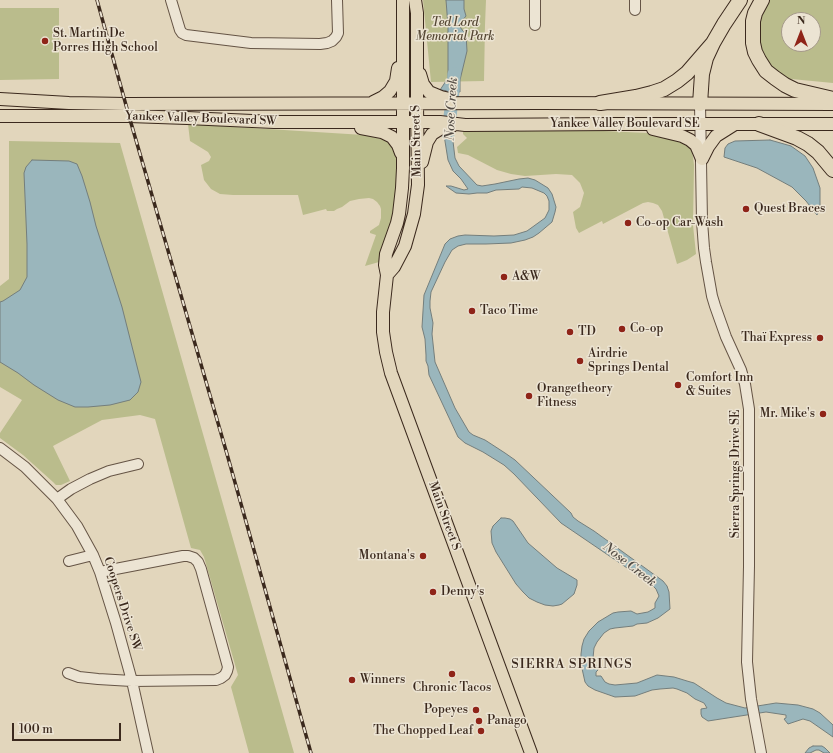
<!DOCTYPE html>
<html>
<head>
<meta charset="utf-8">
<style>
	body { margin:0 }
	#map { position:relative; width:833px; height:753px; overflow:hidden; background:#e2d6bc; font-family:"Libre Bodoni",serif }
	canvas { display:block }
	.north { position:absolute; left:781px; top:12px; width:40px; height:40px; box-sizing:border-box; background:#ece4d3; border:1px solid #a5998a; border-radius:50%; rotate:0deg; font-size:11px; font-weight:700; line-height:16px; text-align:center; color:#3b291d }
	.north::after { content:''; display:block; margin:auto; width:14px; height:18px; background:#8f2418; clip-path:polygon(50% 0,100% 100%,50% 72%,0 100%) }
	.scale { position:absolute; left:12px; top:723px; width:109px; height:18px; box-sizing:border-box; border:2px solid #3b291d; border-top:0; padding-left:5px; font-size:12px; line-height:14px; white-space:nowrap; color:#3b291d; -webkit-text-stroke:3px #ece4d3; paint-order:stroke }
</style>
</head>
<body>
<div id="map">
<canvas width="833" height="753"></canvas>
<div class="north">N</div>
<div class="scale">100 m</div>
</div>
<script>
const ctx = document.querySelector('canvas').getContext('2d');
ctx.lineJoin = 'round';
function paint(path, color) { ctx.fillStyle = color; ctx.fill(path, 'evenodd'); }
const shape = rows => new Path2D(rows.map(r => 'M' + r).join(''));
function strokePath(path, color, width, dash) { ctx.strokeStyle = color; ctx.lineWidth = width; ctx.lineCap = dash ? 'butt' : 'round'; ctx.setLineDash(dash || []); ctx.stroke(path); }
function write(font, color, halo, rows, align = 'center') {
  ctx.font = font + ' "Libre Bodoni",serif'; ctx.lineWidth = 3; ctx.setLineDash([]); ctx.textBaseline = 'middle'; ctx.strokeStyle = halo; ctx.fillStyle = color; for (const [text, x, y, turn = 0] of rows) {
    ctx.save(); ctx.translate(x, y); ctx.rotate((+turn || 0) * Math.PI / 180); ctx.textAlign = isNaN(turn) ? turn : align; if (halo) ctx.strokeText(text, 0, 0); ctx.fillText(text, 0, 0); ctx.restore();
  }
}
const green = shape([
	[423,0,486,0,485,25,484,81,431,82],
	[766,0,833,0,833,83,781,78,763,59,755,36],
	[789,20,813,20,813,44,789,44],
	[0,8,59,8,59,79,0,80],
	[188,124,364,135,381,139,390,143,393,145,397,157,398,179,393,219,379,262,365,266,376,235,370,233,370,231,379,225,381,218,381,209,380,206,377,202,373,199,369,198,359,199,350,201,342,207,337,209,334,211,327,211,326,209,303,215,298,195,233,195,220,194,211,189,204,180,201,165,209,161,211,157,208,152,190,141],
	[489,131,604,131,647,133,674,137,691,147,693,157,694,165,693,225,696,254,687,260,677,264,662,211,658,205,653,203,648,202,643,203,603,224,602,221,579,233,576,228,573,212,580,207,584,193,580,183,572,175,556,174,525,176,511,174,497,170,468,155,458,153,457,147,467,138,463,134,463,132],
	[9,141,120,143,294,753,249,753,231,687,232,685,238,675,204,557,200,550,191,548,155,419,140,415,102,420,53,446,70,481,61,485,56,485,53,482,23,455,0,438,0,433,22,400,0,387,0,286,9,279]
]);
const water = shape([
	[446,0,464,0,464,9,466,16,461,22,460,27,463,31,466,34,467,51,460,80,460,92,440,90,448,78,448,26,446,0],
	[452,133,455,158,459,166,477,185,482,186,495,184,519,179,528,178,535,180,548,188,552,194,556,207,555,212,552,222,539,233,533,237,525,240,511,243,486,244,466,244,458,246,452,250,445,262,431,292,430,301,430,308,433,323,432,334,435,362,455,408,469,432,473,435,485,440,505,453,515,460,571,513,573,517,578,521,594,531,663,581,667,586,669,592,670,609,658,618,647,623,637,624,633,626,615,628,610,629,604,633,597,642,594,648,593,658,598,670,596,672,596,676,601,676,605,682,609,684,615,685,637,683,657,675,674,677,687,681,694,683,717,698,726,703,745,708,776,703,798,705,813,709,820,713,833,725,833,737,810,721,803,719,788,724,784,719,786,718,786,715,766,712,708,721,702,717,701,714,701,709,707,708,704,703,695,699,687,693,677,689,673,688,660,689,652,690,635,696,615,697,595,690,588,686,585,682,581,664,581,654,582,646,584,639,589,631,598,622,613,613,618,612,631,611,637,614,648,612,655,608,655,603,659,596,656,589,648,581,633,572,561,523,514,474,504,465,483,452,465,443,458,437,429,375,428,366,426,361,426,355,425,339,422,327,424,295,445,244,450,239,458,236,465,235,494,236,514,235,527,231,545,218,549,210,549,201,547,196,544,193,532,188,522,187,519,189,496,190,487,193,477,193,469,194,456,193,446,186,451,186,464,190,468,189,461,179,453,171,448,160,444,135,452,133],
	[770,140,791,146,805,156,813,168,820,188,820,208,817,215,806,201,792,187,757,168,724,157,725,148,728,144,735,141,770,140],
	[32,160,69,161,77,164,82,176,90,202,96,226,122,307,141,382,138,392,130,400,110,405,88,407,75,407,58,400,34,385,18,373,0,362,0,302,3,301,20,290,27,277,27,244,24,173,26,167,32,160],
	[501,518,505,518,510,519,513,521,528,543,557,568,577,580,577,585,574,594,562,604,559,605,553,606,545,605,537,602,529,598,523,592,516,584,496,552,492,543,491,531,493,526,501,518],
	[813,746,822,746,825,748,830,753,824,753,819,750,816,750,810,753,805,753,809,748,813,746]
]);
const river = shape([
	[448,134,453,91,454,74]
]);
const minor = shape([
	[171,0,180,30,182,33,186,35,251,43,320,44,327,43,332,41,336,37,338,33,337,0],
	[535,0,535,25],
	[635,0,635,10],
	[700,104,702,221,704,248,706,262,712,296,715,306,726,337,741,370,745,384,749,409,749,566,747,662,751,699,761,753],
	[0,448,25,467,57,499,77,526,93,555,100,572,116,623,132,681,148,753],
	[57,499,71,489,90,479,109,471,138,464],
	[69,561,93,555],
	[68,673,79,677,98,679,132,681,216,680,221,678,225,675,227,671,228,667,201,569,198,562,194,558,188,556,183,556,100,572]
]);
const major = shape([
	[403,0,403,168,402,188,399,214,397,223,386,254,385,265,387,275,383,312,383,332,386,352,391,373,531,753],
	[420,74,423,84,429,92,441,97,450,99],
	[0,99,69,103,126,104,541,103,833,104],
	[373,102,383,97,390,91,396,81,398,68],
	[0,116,129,116,187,118,274,122,440,122,465,125,616,124,833,124],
	[361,128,382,132,392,137,398,145,401,153],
	[653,129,682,136,690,140,696,145,702,159],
	[702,159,708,147,716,136,735,124],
	[422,162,427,142,432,134,440,129,452,126],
	[387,275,394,267,405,246,414,214,418,185,417,103,417,13,415,0]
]);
const highway = shape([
	[762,0,755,13,753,21,753,43,755,52,759,60,766,71,775,78,785,85,795,90,833,99],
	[600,103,636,97,652,93,664,89,677,81,687,73,713,43],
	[700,104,702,74,706,58,713,43,724,24,740,0],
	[759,124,797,138,808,144,818,152,833,170]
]);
const rail = shape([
	[97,0,129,116,227,454,311,753]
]);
const markers = [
	[45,41,4,"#8f2418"],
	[746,209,4,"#8f2418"],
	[628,223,4,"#8f2418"],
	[504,277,4,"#8f2418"],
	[472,311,4,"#8f2418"],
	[622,329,4,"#8f2418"],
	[570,332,4,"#8f2418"],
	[820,338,4,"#8f2418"],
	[580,361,4,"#8f2418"],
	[678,385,4,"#8f2418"],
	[529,396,4,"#8f2418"],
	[823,414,4,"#8f2418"],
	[423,556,4,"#8f2418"],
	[433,592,4,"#8f2418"],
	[452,674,4,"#8f2418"],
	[352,680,4,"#8f2418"],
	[476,710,4,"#8f2418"],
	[479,721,4,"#8f2418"],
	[481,731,4,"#8f2418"]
];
const parkNames = [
	["Ted Lord",455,23],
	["Memorial Park",455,37]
];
const poiNames = [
	["St. Martin De",53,34],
	["Porres High School",53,48],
	["Quest Braces",754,209],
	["Co-op Car-Wash",636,223],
	["A&W",512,277],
	["Taco Time",480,311],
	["Co-op",630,329],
	["TD",578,332],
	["Thaï Express",812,338,"right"],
	["Airdrie",588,354],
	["Springs Dental",588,368],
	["Comfort Inn",686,378],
	["& Suites",686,392],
	["Orangetheory",537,389],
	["Fitness",537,403],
	["Mr. Mike's",815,414,"right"],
	["Montana's",415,556,"right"],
	["Denny's",441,592],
	["Winners",360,680],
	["Chronic Tacos",452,688,"center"],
	["Popeyes",468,710,"right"],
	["Panago",487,721],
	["The Chopped Leaf",473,731,"right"]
];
const streetNames = [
	["Yankee Valley Boulevard SW",201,119,2],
	["Yankee Valley Boulevard SE",625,124],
	["Main Street S",417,141,-91],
	["Sierra Springs Drive SE",736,474,-90],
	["Main Street S",444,516,70],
	["Coopers Drive SW",122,604,72]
];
const waterNames = [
	["Nose Creek",452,109,-87],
	["Nose Creek",629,565,38]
];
const neighbourhoodNames = [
	["SIERRA SPRINGS",572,665]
];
paint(green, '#babc8c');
paint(water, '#9ab6bc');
strokePath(water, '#747e7c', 1);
strokePath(river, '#9ab6bc', 13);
strokePath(minor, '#655445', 12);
strokePath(major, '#3b291d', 14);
strokePath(highway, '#3b291d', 16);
strokePath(minor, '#ece4d3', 10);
strokePath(major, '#e2d6bc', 12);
strokePath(highway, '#e2d6bc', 14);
strokePath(rail, '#3b291d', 3.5);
strokePath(rail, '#ece4d3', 2, [6]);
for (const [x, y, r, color] of markers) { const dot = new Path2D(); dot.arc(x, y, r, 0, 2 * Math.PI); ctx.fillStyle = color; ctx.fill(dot); strokePath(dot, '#ece4d3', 1.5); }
write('italic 12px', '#544633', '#ece4d3', parkNames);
write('12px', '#3b291d', '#ece4d3', poiNames, 'left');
write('12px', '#3b291d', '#ece4d3', streetNames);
write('italic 13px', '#534c45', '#ece4d3', waterNames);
ctx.letterSpacing = '1px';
write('13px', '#3b291d', '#ece4d3', neighbourhoodNames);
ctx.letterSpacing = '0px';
</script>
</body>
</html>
